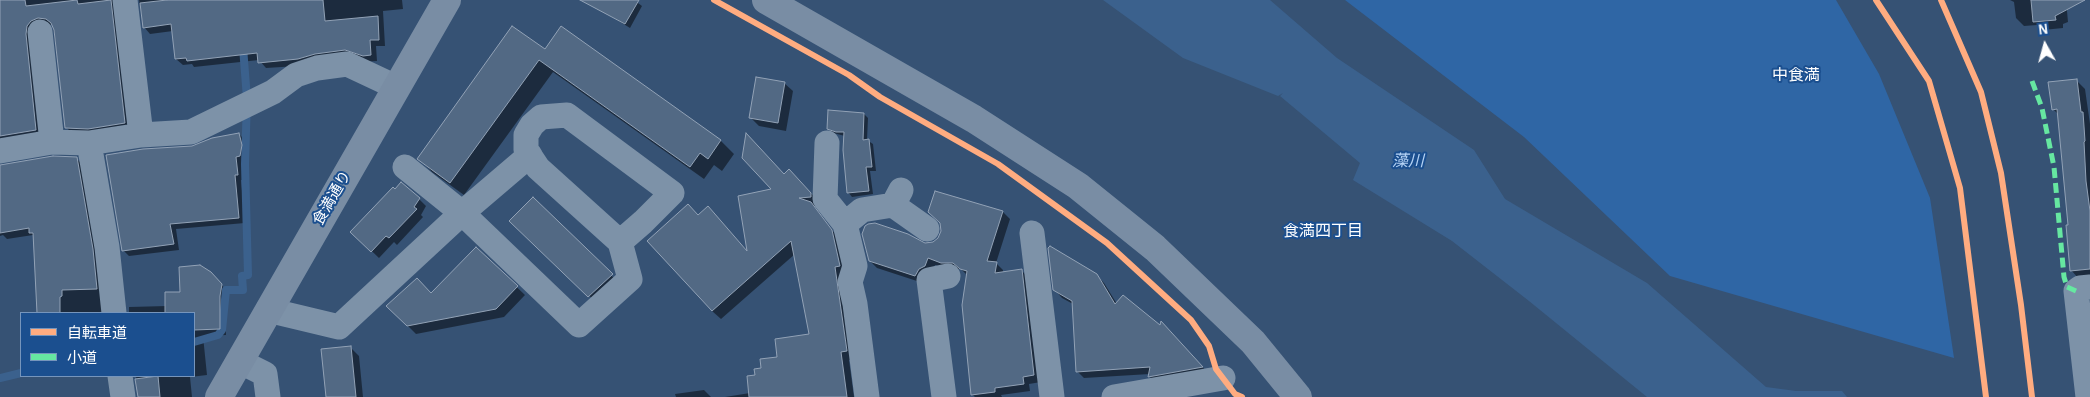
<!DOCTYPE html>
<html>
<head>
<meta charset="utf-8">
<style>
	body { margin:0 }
	#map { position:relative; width:2090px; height:397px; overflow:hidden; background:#365274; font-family:"Alegreya Sans","Noto Sans JP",sans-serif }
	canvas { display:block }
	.legend { position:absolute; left:20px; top:312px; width:175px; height:65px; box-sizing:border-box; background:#1b4f8f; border:1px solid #7695bc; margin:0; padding:6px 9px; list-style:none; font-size:15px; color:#fff }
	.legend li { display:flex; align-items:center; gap:10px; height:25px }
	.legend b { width:25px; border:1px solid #7695bc }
	.north { position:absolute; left:2020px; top:20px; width:50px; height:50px; -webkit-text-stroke:4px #1b4f8f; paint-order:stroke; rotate:353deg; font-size:14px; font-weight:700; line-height:20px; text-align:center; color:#fff }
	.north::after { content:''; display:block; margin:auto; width:18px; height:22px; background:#fff; clip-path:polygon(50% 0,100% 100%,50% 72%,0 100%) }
</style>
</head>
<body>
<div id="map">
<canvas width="2090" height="397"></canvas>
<ul class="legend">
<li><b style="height:6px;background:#ffac80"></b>自転車道</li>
<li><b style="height:6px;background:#66e7a1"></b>小道</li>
</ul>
<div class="north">N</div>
</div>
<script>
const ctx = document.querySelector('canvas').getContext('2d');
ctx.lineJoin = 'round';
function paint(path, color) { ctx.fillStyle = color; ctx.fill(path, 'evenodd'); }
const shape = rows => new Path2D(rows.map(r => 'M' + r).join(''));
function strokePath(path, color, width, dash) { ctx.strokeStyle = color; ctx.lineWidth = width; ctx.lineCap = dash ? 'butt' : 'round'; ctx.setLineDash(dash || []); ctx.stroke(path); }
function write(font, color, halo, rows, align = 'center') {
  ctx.font = font + ' "Alegreya Sans","Noto Sans JP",sans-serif'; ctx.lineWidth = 4; ctx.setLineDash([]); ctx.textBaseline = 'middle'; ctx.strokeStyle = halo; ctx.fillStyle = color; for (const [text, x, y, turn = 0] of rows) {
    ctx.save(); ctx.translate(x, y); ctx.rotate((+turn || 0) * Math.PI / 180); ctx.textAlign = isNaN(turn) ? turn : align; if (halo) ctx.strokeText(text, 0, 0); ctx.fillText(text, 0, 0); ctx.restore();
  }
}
const green = shape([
	[1345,0,1836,0,1879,74,1930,198,1954,358,1670,276,1524,137]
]);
const water = shape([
	[1103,0,1270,0,1337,58,1474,150,1505,199,1647,283,1766,387,1796,391,1842,391,1847,397,1647,397,1529,301,1452,241,1353,180,1360,163,1280,96,1283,93,1278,96,1183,58]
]);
const shadow = shape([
	[0,0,118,0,131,129,73,134,66,127,53,25,46,24,42,136,0,145],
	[139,0,402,0,403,9,383,11,385,46,376,46,377,61,266,68,259,60,194,67,192,64,183,65,176,59,173,31,150,34,144,27],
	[613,0,634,0,642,6,630,28,606,13],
	[2010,0,2066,0,2068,22,2063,24,2063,28,2043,30,2037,25,2024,26,2016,18,2014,2],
	[561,28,721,141,734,154,722,171,714,165,704,179,553,72,464,195,432,172,419,158,545,51],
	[2076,80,2085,89,2090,124,2090,278,2079,279,2071,270,2070,226,2059,115,2053,109],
	[784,83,793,91,786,131,759,126,750,117],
	[864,114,868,118,867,140,873,144,876,171,870,171,873,194,852,197,848,192,845,136,833,133,828,128],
	[239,134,245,140,247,152,246,162,242,163,243,180,241,180,245,223,176,229,179,250,129,256,123,250,192,148],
	[76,158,83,165,104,313,35,313,38,312,34,236,33,235,7,239,3,235,0,236,0,166],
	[784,175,798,179,819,202,819,205,813,206,840,240,854,359,849,360,854,397,725,397,750,393,756,376,763,369,810,335,795,254,721,319,712,311,698,216,716,216,749,253,774,190],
	[936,193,1003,212,1010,219,996,263,1003,270,1003,273,1022,271,1029,278,1041,382,1029,384,1030,391,1001,395,1002,397,975,397,972,394,967,275,961,269,949,269,935,265,932,273,923,283,877,268,870,261,934,243,940,238,943,230],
	[419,199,426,206,421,215,423,217,397,245,394,242,379,258,352,232],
	[533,199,623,287,601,307,522,232],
	[476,248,525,295,504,317,416,334,388,306,432,295],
	[210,273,228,292,226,303,226,335,203,336,207,375,190,377,192,397,139,397,136,376,194,376,194,313,129,313,129,307,167,306],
	[1096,275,1104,283,1117,304,1161,328,1169,330,1209,374,1156,383,1149,376,1150,374,1084,378,1077,371,1073,304,1062,298,1055,290],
	[350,347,359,356,363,397,327,397],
	[704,390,711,397,676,397,675,394]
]);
const stream = shape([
	[194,342,218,335,222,330,226,290,243,290,242,276,248,275,245,164,247,99,243,47],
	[0,378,21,373]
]);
const building = shape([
	[0,0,25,0,26,6,77,0,78,4,111,0,125,123,88,129,65,128,54,30,51,23,46,19,38,18,31,21,27,26,26,34,36,130,0,136,0,0],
	[167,0,323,0,325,21,378,16,379,40,370,40,371,55,363,56,345,50,315,54,298,59,258,63,257,53,187,61,186,58,175,59,171,24,143,28,140,3,167,0],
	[580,0,639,0,625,24,580,0],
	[2031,0,2085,0,2055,16,2056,20,2033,22,2031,0],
	[512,26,545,49,561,26,721,140,708,159,700,153,690,167,539,60,450,183,417,159,512,26],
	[756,77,785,82,778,123,749,118,756,77],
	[2077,79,2081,112,2083,112,2085,141,2084,142,2086,181,2090,211,2090,269,2070,271,2066,225,2068,225,2057,109,2052,110,2048,82,2077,79],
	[828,110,864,113,863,140,869,139,872,167,866,167,869,191,847,193,843,150,844,132,836,132,827,129,828,110],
	[239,133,242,145,240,156,236,157,238,175,235,175,239,218,170,224,174,244,122,251,106,155,143,149,192,146,212,138,239,133],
	[746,133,784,174,789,169,811,193,811,197,799,198,811,202,832,230,840,266,835,267,847,351,841,352,847,397,749,397,747,376,755,375,754,369,761,368,760,359,777,357,775,339,809,334,791,241,712,311,647,241,688,204,698,215,708,206,747,251,738,196,771,189,742,158,746,133],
	[53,156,77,157,93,249,97,289,62,290,62,296,60,297,60,313,37,313,33,233,29,233,29,228,0,233,0,165,53,156],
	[401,182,420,198,414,207,417,209,389,238,386,236,371,252,350,232,393,187,395,189,401,182],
	[935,191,1003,211,987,261,997,262,995,273,1022,269,1034,375,1023,377,1024,384,995,388,995,392,971,395,962,305,967,271,960,269,953,263,941,263,928,258,925,266,919,269,915,276,869,261,862,234,865,226,868,224,875,223,908,234,925,243,933,242,938,238,941,231,940,223,928,212,935,191],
	[533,197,613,274,588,297,509,221,533,197],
	[1050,246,1097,274,1115,304,1123,295,1160,325,1161,321,1203,367,1148,377,1150,367,1076,372,1072,301,1053,290,1048,248,1050,246],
	[476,247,518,286,496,309,407,326,386,306,417,278,431,293,476,247],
	[200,265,211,272,222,284,220,296,220,329,194,330,194,313,165,313,165,292,180,292,179,267,200,265],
	[351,346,356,397,326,397,321,349,351,346],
	[158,376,160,397,138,397,135,379,158,376]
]);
const street = shape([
	[125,0,141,135],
	[40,32,52,142],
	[89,143,107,247,114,313],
	[827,143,825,199,845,224,855,266,850,282,855,304,867,397],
	[0,151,52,142,89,143,141,135,191,132,273,92,296,75,317,68,347,64,396,87],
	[405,167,462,213,579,325,630,279,620,242,538,168,526,150,526,135,532,125,541,117,567,115,672,193,643,222,620,242],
	[893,205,927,229],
	[845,224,862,210,893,205,901,190],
	[1032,233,1052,397],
	[268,310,339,327,462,213,530,155],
	[239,361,265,374,268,397],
	[120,376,123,397],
	[944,397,929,280,948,276],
	[1114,397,1223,378],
	[2088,397,2076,291,2080,288,2090,287]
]);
const secondary = shape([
	[766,0,974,119,1078,186,1155,248,1253,342,1298,397],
	[219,397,447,0]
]);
const quiet = shape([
	[2032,81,2042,108,2054,167,2064,277,2067,287,2076,291]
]);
const cycleway = shape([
	[714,0,849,75,880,97,998,164,1107,243,1191,320,1209,346,1216,369,1235,394,1242,397],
	[1876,0,1929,81,1960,188,1986,397],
	[1941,0,1981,92,2001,173,2021,305,2032,397]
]);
const streetNames = [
	["食満通り",332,198,-60]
];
const neighbourhoodNames = [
	["中食満",1796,75],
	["食満四丁目",1323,231]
];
const waterNames = [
	["藻川",1408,161]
];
paint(green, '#2f66a5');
paint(water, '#3b618d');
paint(shadow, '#0007');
strokePath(stream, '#3b618d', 8);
paint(building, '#526984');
strokePath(building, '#92a2b6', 1);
strokePath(street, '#7d92a8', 25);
strokePath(secondary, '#798da4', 28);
strokePath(quiet, '#66e7a1', 5, [10, 5]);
strokePath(cycleway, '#ffac80', 6);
write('15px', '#fff', '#1b4f8f', streetNames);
write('16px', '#fff', '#1b4f8f', neighbourhoodNames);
write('italic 16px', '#b5d3f5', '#1b4f8f', waterNames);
</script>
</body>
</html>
